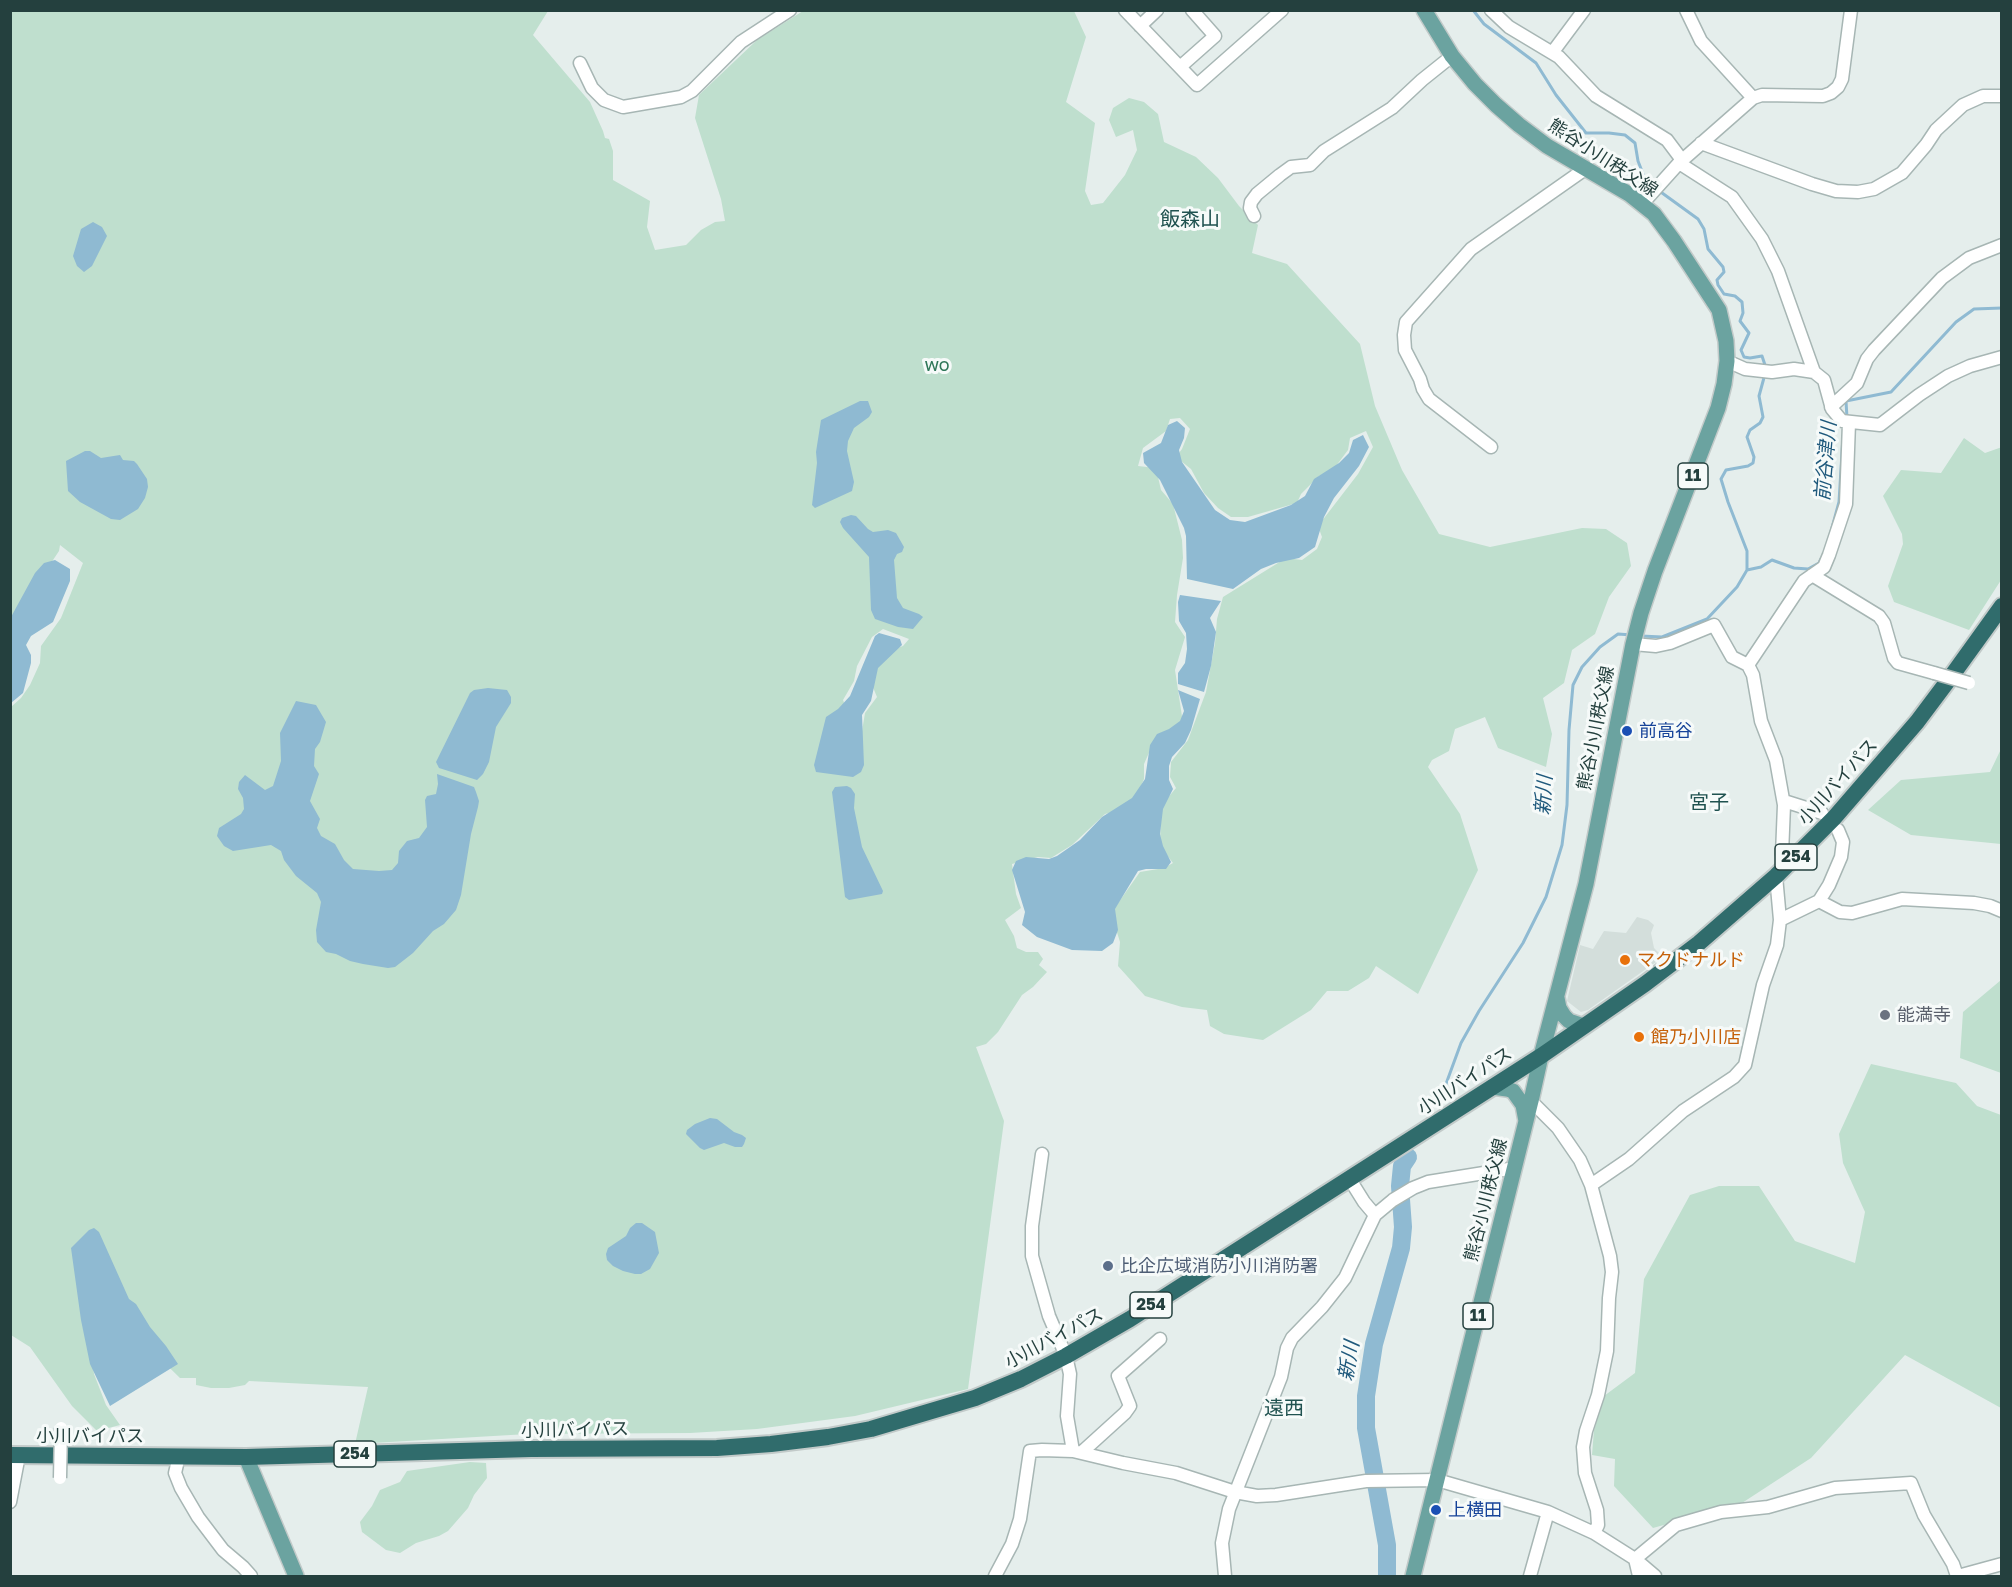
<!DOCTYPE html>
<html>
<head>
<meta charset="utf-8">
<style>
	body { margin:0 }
	#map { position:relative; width:2012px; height:1587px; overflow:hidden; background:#e5eeec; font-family:"Golos Text",sans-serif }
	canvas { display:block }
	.frame { position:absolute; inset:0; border:12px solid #24403e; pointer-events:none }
</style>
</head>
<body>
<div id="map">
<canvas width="2012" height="1587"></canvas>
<div class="frame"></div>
</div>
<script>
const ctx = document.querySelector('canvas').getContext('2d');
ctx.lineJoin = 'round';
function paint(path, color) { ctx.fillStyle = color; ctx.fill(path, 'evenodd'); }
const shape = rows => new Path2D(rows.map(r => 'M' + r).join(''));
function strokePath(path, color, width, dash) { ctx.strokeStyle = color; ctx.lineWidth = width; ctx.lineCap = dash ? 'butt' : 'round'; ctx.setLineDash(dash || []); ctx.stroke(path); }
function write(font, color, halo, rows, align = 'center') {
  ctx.font = font + ' "Golos Text","Noto Sans JP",sans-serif'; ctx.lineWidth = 6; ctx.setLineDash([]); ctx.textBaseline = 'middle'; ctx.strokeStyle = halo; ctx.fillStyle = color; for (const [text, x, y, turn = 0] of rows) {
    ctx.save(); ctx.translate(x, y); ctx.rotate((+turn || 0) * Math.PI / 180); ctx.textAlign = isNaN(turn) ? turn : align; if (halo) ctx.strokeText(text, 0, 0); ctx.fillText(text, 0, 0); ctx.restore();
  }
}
const built = shape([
	[1637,917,1648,920,1654,925,1651,933,1654,948,1663,957,1588,1010,1581,1012,1567,1001,1580,945,1593,949,1604,931,1626,933]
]);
const green = shape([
	[11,11,548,11,533,35,590,102,603,131,605,138,609,139,613,151,613,180,650,201,647,227,655,250,686,245,701,230,715,222,725,221,721,199,695,118,699,95,757,40,803,11,1074,11,1086,37,1066,102,1095,123,1085,191,1091,205,1103,203,1125,175,1137,150,1133,130,1116,137,1109,120,1113,108,1129,98,1144,102,1158,114,1164,142,1196,157,1218,178,1239,206,1258,225,1252,253,1287,264,1360,344,1375,406,1402,470,1439,534,1490,547,1582,528,1606,529,1627,543,1631,566,1609,597,1595,634,1572,650,1564,683,1543,698,1552,734,1546,767,1498,748,1485,717,1455,729,1449,751,1432,760,1428,767,1460,814,1478,870,1418,994,1376,966,1369,978,1348,991,1327,991,1311,1010,1263,1040,1224,1034,1210,1026,1207,1010,1182,1007,1145,996,1118,966,1120,942,1111,913,1140,872,1164,868,1173,863,1160,846,1161,806,1176,788,1170,777,1171,762,1188,740,1206,692,1215,643,1217,619,1223,597,1286,558,1302,560,1317,549,1322,537,1318,526,1358,474,1373,447,1366,431,1350,438,1348,450,1333,470,1319,476,1301,494,1297,503,1248,517,1231,517,1218,508,1204,493,1191,469,1176,457,1182,449,1190,429,1180,418,1170,419,1166,431,1143,448,1138,466,1156,468,1161,490,1173,504,1182,540,1183,558,1177,595,1175,622,1185,637,1175,670,1183,723,1155,739,1144,764,1144,779,1137,795,1124,809,1105,814,1072,845,1051,858,1038,857,1012,864,1016,894,1021,908,1005,920,1014,936,1017,948,1026,952,1038,952,1043,959,1039,965,1047,972,1033,987,1022,995,998,1032,986,1044,976,1047,1004,1121,968,1389,855,1416,757,1429,690,1433,528,1434,355,1444,368,1387,249,1381,245,1385,229,1388,211,1388,196,1385,196,1378,180,1378,84,1284,94,1374,106,1405,120,1425,97,1431,72,1406,30,1347,11,1335,11,707,21,698,30,685,40,663,41,646,61,618,83,563,60,545,59,551,47,569,11,620],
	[883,629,909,639,903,646,894,649,881,659,870,680,877,697,865,713,860,743,843,700,854,681,857,666,872,637],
	[1964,438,1985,453,2002,447,2001,580,1969,630,1894,602,1888,586,1903,544,1902,534,1883,496,1901,470,1941,473],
	[2001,749,2001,844,1911,835,1868,810,1901,780,1990,772],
	[2001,980,2001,1073,1960,1058,1963,1012],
	[1871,1064,1956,1083,1977,1106,2001,1115,2001,1408,1905,1355,1811,1458,1742,1503,1653,1528,1614,1486,1615,1459,1592,1455,1594,1430,1604,1396,1635,1373,1644,1279,1690,1195,1719,1186,1759,1186,1795,1241,1855,1263,1865,1212,1843,1163,1839,1134],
	[470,1462,486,1463,487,1478,474,1495,468,1508,448,1531,439,1536,416,1543,400,1553,386,1550,362,1532,360,1522,372,1506,380,1490,400,1482,407,1471]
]);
const water = shape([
	[93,222,102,227,107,236,92,266,84,272,77,266,73,256,81,229],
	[860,401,868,401,872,412,869,417,854,428,848,441,847,451,854,482,852,491,815,508,812,505,817,463,816,452,821,420],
	[1177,421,1185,428,1184,438,1179,450,1182,462,1215,510,1230,520,1245,522,1291,505,1305,496,1314,479,1339,463,1349,453,1353,440,1363,435,1369,447,1359,466,1334,498,1324,517,1315,547,1299,558,1276,563,1261,569,1233,589,1187,579,1186,536,1184,528,1160,480,1144,463,1143,453,1161,443,1168,425],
	[85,451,90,451,101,458,120,455,123,460,134,461,137,464,147,479,148,487,145,498,138,509,120,520,111,519,80,502,68,491,66,461],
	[851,515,856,516,868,529,873,532,888,530,896,533,904,547,902,552,897,554,894,560,897,598,903,608,919,614,923,617,913,629,898,627,875,619,871,610,869,557,843,528,840,522,842,518],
	[55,560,70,569,70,581,53,622,31,636,26,645,31,655,31,663,23,693,11,703,11,617,35,573,44,563],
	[1180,595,1221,601,1210,618,1216,632,1211,666,1204,692,1178,684,1178,673,1185,663,1187,649,1186,633,1179,621,1178,602],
	[879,633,900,639,902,645,878,668,871,701,862,715,864,765,861,772,853,777,816,772,814,765,826,717,838,709,850,696,875,636],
	[488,688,507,690,511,697,511,703,496,727,489,762,483,774,477,780,439,768,436,762,470,693,474,690],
	[1178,690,1200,699,1191,730,1185,743,1172,757,1169,766,1169,780,1173,789,1163,809,1160,834,1163,846,1171,862,1166,869,1146,869,1138,871,1115,909,1118,930,1113,943,1102,951,1072,950,1037,937,1022,925,1025,912,1012,870,1016,861,1026,857,1049,859,1057,856,1080,840,1102,817,1132,798,1145,779,1150,745,1157,734,1169,729,1180,721,1184,711],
	[296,701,316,705,326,722,320,742,315,749,314,766,319,774,310,801,320,819,317,828,321,836,335,844,344,860,353,869,379,871,392,870,398,863,399,851,407,841,419,838,427,827,425,800,427,796,436,794,438,784,437,774,474,787,476,792,479,801,478,807,471,834,461,895,456,910,444,924,433,931,413,953,395,967,388,968,363,964,350,961,336,954,326,952,317,942,316,930,321,902,317,893,296,876,284,860,281,851,271,845,233,851,224,846,217,836,219,828,241,814,244,809,243,798,238,789,239,782,245,775,265,790,273,786,281,761,280,733],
	[847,786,851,788,855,794,854,808,862,847,883,891,882,894,849,900,845,897,832,792,835,787],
	[710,1118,717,1119,734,1132,742,1135,746,1138,744,1144,742,1147,735,1147,724,1143,704,1150,700,1148,686,1134,687,1130,695,1124],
	[636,1223,642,1223,655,1232,659,1253,650,1269,641,1274,635,1274,623,1271,613,1266,607,1260,606,1254,608,1248,626,1236,630,1228],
	[94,1228,99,1232,129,1299,136,1304,150,1327,166,1346,178,1364,110,1406,90,1364,81,1320,71,1248,89,1230]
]);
const stream = shape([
	[1473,10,1484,24,1536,63,1556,95,1586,133,1609,133,1625,135,1635,143,1638,161,1645,179,1653,185],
	[1658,190,1698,219,1704,229,1708,249,1723,267,1724,272,1717,280,1718,285,1724,294,1735,296,1742,302,1743,313,1740,321,1749,333,1741,350,1744,357,1750,358,1762,356,1766,368],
	[1847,418,1846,401,1891,392,1956,322,1974,309,2002,308],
	[1829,539,1839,502,1843,436],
	[1747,570,1761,567,1772,560,1794,568,1808,569,1819,563,1821,559],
	[1641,636,1662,637,1707,619,1737,587,1747,570,1747,551,1728,502,1721,479,1726,470,1748,466,1753,463,1754,457,1747,437,1750,430,1760,423,1763,417,1759,396,1765,374],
	[1439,1103,1461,1043,1479,1011,1523,943,1546,897,1562,845,1567,805,1569,730,1573,685,1582,667,1600,647,1618,634,1632,635]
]);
const river = shape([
	[1387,1576,1387,1545,1366,1428,1366,1396,1374,1344,1401,1248,1403,1227,1400,1186,1402,1166,1408,1157]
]);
const minor = shape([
	[1125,10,1197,85,1282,10],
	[1491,10,1509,27,1559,57,1596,96,1667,140,1682,160],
	[1686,10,1701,41,1753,98],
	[1140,26,1157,10],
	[1552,53,1584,10],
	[580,63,592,88,604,100,623,107,681,97,692,91,741,42,790,10],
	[1180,67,1215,36,1192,10],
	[1701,143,1812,184,1836,191,1858,192,1874,189,1902,173,1926,145,1936,130,1963,105,1983,96,2002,96],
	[1679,163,1732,197,1762,239,1778,271,1814,372],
	[1643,203,1679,163,1753,98,1762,95,1823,96,1831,93,1838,87,1842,79,1851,10],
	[1254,216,1250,208,1251,202,1257,194,1280,175,1291,167,1310,165,1324,151,1392,108,1422,80,1452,56],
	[1727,361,1745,369,1772,372,1794,369,1814,372,1824,380,1832,409,1842,421,1880,425,1919,395,1948,376,1970,366,2002,357],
	[1831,407,1857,383,1867,359,1874,350,1942,278,1969,258,2002,245],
	[1491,447,1429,399,1423,389,1420,379,1405,350,1404,335,1406,322,1471,249,1585,169],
	[1812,575,1879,616,1884,623,1894,658,1898,663,1934,673],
	[1633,644,1656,646,1670,643,1714,625,1732,657,1748,665,1753,675,1761,721,1776,760,1784,805,1782,854,1787,866],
	[1748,665,1804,581,1824,567,1829,555,1846,504,1849,423],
	[1784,801,1822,813],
	[1819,901,1829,885,1841,857,1843,842,1838,830],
	[1780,920,1819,901,1840,912,1852,913,1902,899,1974,903,1990,906,2002,911],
	[1531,1101,1558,1128,1580,1160,1591,1185,1610,1256,1612,1272,1609,1298,1607,1351,1598,1395,1586,1431,1583,1447,1585,1473,1597,1510,1598,1525,1594,1533],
	[1042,1154,1032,1226,1032,1256,1049,1316,1066,1356,1070,1374,1067,1416,1073,1451],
	[1349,1178,1364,1202,1375,1215],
	[1591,1185,1629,1159,1683,1111,1734,1077,1745,1065,1763,985,1777,945,1780,920,1776,876],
	[1082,1452,1125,1413,1130,1406,1118,1376,1160,1339],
	[179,1456,175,1473,181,1488,198,1517,223,1550,243,1567,251,1576],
	[10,1502,19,1455],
	[995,1576,1012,1544,1020,1519,1030,1451,1042,1450,1073,1451,1123,1463,1176,1473,1235,1492,1257,1496,1276,1495,1366,1481,1437,1480,1548,1512,1594,1533,1635,1559,1655,1576],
	[1225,1576,1222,1543,1229,1509,1281,1377,1287,1348,1292,1338,1322,1307,1345,1278,1375,1215,1393,1200,1413,1188,1428,1182,1515,1168],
	[1530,1576,1548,1512],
	[1639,1576,1635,1559,1676,1525,1721,1512,1768,1507,1835,1488,1911,1483,1924,1515,1953,1564,1957,1576],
	[1958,1576,2002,1564]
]);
const major = shape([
	[1557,998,1559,1008,1564,1016,1569,1021,1584,1026],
	[1492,1087,1507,1089,1513,1091,1523,1105,1526,1121],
	[246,1457,296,1576],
	[1413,1576,1531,1101,1541,1056,1586,884,1633,644,1641,613,1655,571,1718,408,1724,384,1727,361,1726,341,1719,310,1674,241,1654,214,1629,194,1547,146,1519,125,1496,105,1475,84,1452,56,1424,10]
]);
const highway = shape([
	[10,1455,246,1457,531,1449,717,1448,771,1444,828,1437,871,1429,975,1398,1021,1379,1066,1356,1130,1319,1541,1056,1645,984,1699,943,1776,876,1834,818,1917,722,1953,674,2002,606]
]);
const minorBridge = shape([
	[1934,673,1969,683],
	[60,1478,61,1428]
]);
const markers = [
	[1627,731,6,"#1a4fb4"],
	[1625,960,6,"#e8710a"],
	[1885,1015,6,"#6b7280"],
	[1639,1037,6,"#e8710a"],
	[1108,1266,6,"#5c6f8a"],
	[1436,1510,6,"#1a4fb4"]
];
const shields = [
	[1693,476,30],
	[1796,857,42],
	[1151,1305,42],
	[1478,1316,30],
	[355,1454,42]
];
const shieldNames = [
	["11",1693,476],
	["254",1796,857],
	["254",1151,1305],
	["11",1478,1316],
	["254",355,1454]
];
const streetNames = [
	["熊谷小川秩父線",1603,158,33],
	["熊谷小川秩父線",1596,728,-79],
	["小川バイパス",1838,782,-48],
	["小川バイパス",1465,1081,-33],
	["熊谷小川秩父線",1486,1200,-76],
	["小川バイパス",1054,1338,-28],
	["小川バイパス",575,1430,-1],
	["小川バイパス",90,1436]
];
const parkNames = [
	["wo",937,365]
];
const transitNames = [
	["前高谷",1639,731],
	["上横田",1448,1510]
];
const foodNames = [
	["マクドナルド",1637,960],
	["館乃小川店",1651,1037]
];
const worshipNames = [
	["能満寺",1897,1015]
];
const serviceNames = [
	["比企広域消防小川消防署",1120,1266]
];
const neighbourhoodNames = [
	["飯森山",1190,220],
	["宮子",1709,803],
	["遠西",1284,1409]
];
const waterNames = [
	["前谷津川",1826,461,-85],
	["新川",1544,795,-86],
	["新川",1349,1361,-80]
];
paint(built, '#d3dedb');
paint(green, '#bfdfce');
paint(water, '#8fbad2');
strokePath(stream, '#8fbad2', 3);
strokePath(river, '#8fbad2', 18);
strokePath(minor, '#a7b6b4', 15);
strokePath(major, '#c2cac9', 18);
strokePath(highway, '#c2cac9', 20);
strokePath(minor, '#fff', 12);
strokePath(major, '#6ba3a0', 15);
strokePath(highway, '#306c6c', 16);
strokePath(minorBridge, '#a7b6b4', 15, []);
strokePath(minorBridge, '#fff', 12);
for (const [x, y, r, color] of markers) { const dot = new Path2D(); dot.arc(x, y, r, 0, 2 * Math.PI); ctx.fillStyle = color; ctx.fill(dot); strokePath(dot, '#f6faf9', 2); }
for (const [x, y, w] of shields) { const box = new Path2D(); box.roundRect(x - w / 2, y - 13, w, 26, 4.5); ctx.fillStyle = '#f6faf9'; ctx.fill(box); strokePath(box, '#24403e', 1.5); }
write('bold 16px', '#24403e', null, shieldNames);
write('18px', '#24403e', '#f6faf9', streetNames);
write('18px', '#2f7759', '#f6faf9', parkNames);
write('18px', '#164399', '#f6faf9', transitNames, 'left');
write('18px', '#c56008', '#f6faf9', foodNames, 'left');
write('18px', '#5b616d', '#f6faf9', worshipNames, 'left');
write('18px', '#4e5e75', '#f6faf9', serviceNames, 'left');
write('20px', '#205250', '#f6faf9', neighbourhoodNames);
write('italic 20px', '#1f597c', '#f6faf9', waterNames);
</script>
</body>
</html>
